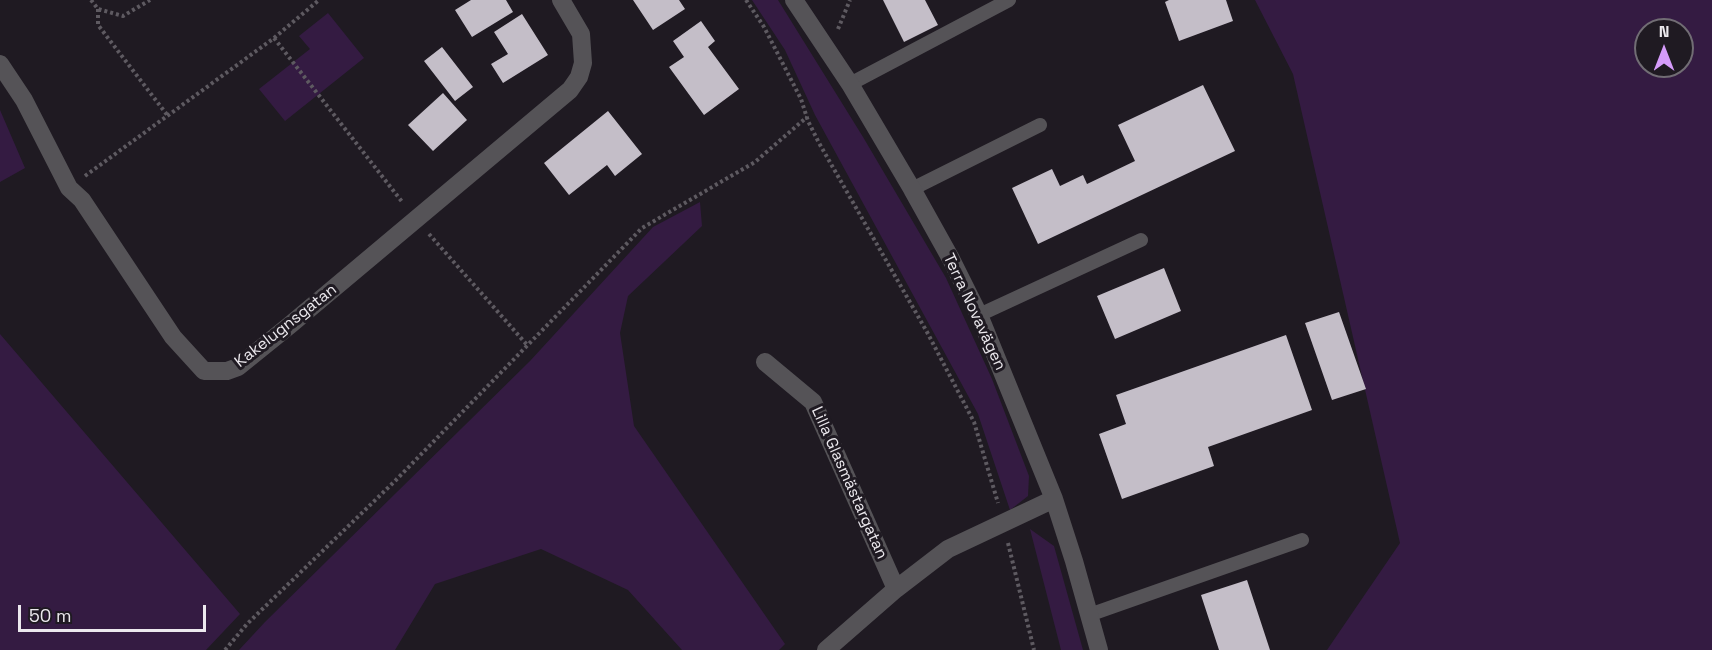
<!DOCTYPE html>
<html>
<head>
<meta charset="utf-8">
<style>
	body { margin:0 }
	#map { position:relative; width:1712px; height:650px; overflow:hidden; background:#1f1a22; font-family:"Space Grotesk",sans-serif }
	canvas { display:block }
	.north { position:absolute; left:1634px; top:18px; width:60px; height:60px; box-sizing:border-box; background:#1f1a22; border:2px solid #716d74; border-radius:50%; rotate:0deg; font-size:16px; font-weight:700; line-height:24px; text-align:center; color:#ece9ee }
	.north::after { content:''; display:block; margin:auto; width:21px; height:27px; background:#d59bfa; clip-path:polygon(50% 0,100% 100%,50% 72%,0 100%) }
	.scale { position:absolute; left:18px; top:605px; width:188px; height:27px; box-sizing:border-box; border:3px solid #ece9ee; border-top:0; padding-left:8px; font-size:18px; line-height:21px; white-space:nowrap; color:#ece9ee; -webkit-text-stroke:4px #1f1a22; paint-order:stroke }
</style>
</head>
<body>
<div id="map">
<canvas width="1712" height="650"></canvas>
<div class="north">N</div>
<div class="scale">50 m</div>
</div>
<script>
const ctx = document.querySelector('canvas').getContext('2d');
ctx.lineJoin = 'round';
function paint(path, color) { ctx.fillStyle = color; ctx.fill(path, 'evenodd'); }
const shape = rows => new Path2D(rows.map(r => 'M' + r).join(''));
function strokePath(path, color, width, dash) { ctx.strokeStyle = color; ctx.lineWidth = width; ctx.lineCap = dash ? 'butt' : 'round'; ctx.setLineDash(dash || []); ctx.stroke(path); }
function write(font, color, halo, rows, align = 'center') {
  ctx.font = font + ' "Space Grotesk",sans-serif'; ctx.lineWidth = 6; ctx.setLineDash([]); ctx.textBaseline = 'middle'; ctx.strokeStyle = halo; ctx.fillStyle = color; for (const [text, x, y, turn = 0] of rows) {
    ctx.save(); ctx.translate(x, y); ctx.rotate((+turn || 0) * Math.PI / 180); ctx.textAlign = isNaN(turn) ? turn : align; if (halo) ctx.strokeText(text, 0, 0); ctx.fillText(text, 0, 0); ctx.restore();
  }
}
const green = shape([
	[752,0,778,0,863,137,946,278,992,379,1029,476,1028,496,1010,510,978,414,815,115,785,50],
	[1255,0,1712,0,1712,650,1327,650,1400,543,1293,74],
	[1646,30,1682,30,1682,66,1646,66],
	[328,13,364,58,285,121,259,89,310,49,299,36],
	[0,110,25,168,0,182],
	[700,202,702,226,628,296,620,333,634,426,785,644,779,650,682,650,628,590,541,549,435,584,395,650,239,650,265,622,530,361,653,227],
	[0,334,240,614,206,650,0,650],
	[1030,529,1054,546,1083,650,1061,650]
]);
const building = shape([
	[471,0,506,0,513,12,472,37,455,10],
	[633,0,679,0,685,9,653,30],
	[883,0,925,0,938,25,904,42],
	[1169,0,1226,0,1233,21,1179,41,1165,2],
	[522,14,548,55,503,83,491,64,508,54,494,32],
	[701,21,715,41,708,47,739,89,704,115,669,67,684,57,673,41],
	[442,47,473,87,455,101,424,61],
	[1203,85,1235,151,1038,244,1012,188,1052,169,1060,186,1083,175,1087,184,1135,161,1118,125],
	[443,93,467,120,433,151,408,125],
	[608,111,642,154,615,176,607,165,569,195,544,163],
	[1164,268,1181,311,1115,339,1097,296],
	[1339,312,1366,389,1332,400,1305,323],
	[1286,335,1312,410,1208,447,1214,466,1122,499,1099,434,1126,424,1116,395],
	[1247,580,1270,650,1219,650,1201,595]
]);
const path = shape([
	[91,0,98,9,123,16,150,0],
	[746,0,764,27,801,99,808,121,819,143,927,332,974,422,998,503],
	[98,9,98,25,168,116],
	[838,29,850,0],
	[274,38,403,203],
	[85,176,274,38,319,0],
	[429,234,528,346],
	[1008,543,1034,650],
	[225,650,247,624,396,480,642,228,755,162,807,117]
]);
const lane = shape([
	[850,84,1009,0],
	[912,189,1040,125],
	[979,315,1141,240],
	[1089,615,1302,540]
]);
const street = shape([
	[794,0,850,84,912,189,951,259,979,315,1054,499,1074,561,1099,650],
	[0,64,24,100,69,188,82,200,173,337,204,371,227,371,238,367,290,325,570,90,579,77,583,63,581,34,561,0],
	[765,362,813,402,896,589],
	[826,650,896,589,948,549,1054,499]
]);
const streetNames = [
	["Terra Novavägen",974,312,65],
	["Kakelugnsgatan",286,326,-38],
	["Lilla Glasmästargatan",849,483,66]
];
paint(green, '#341b42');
paint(building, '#c4bec8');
strokePath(path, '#5e5a61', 4, [3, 3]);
strokePath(lane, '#555357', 14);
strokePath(street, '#555357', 18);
write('16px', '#ece9ee', '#1f1a22', streetNames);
</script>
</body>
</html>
